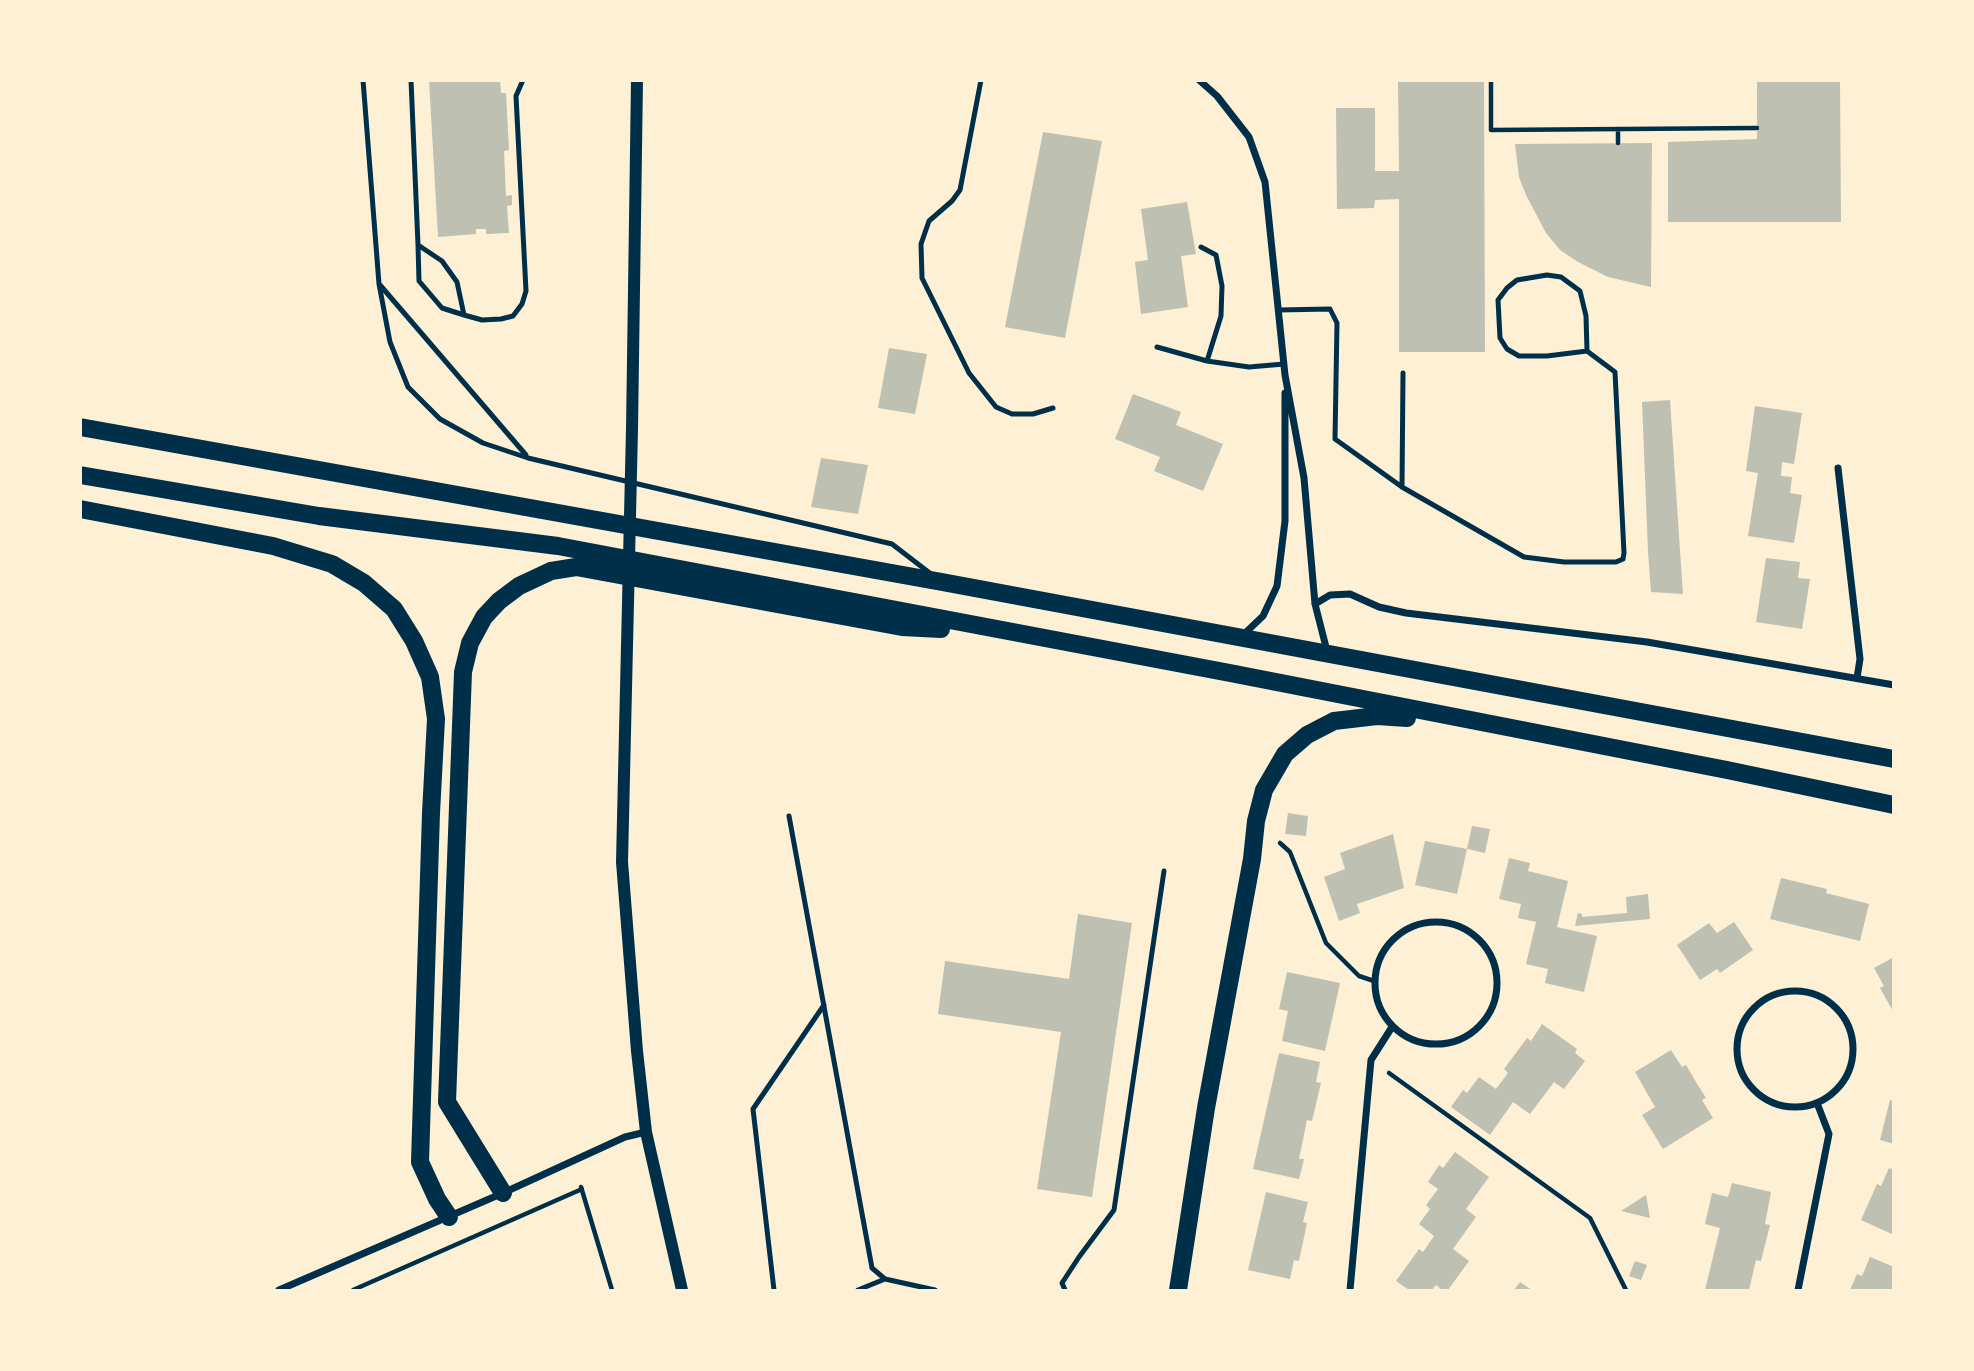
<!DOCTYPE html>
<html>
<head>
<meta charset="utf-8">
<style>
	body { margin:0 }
	#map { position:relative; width:1974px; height:1371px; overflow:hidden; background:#fdf0d5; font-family:"DejaVu Sans",sans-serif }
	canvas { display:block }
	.frame { position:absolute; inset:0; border:82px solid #fdf0d5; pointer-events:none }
</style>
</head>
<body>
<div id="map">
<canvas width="1974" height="1371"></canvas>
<div class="frame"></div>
</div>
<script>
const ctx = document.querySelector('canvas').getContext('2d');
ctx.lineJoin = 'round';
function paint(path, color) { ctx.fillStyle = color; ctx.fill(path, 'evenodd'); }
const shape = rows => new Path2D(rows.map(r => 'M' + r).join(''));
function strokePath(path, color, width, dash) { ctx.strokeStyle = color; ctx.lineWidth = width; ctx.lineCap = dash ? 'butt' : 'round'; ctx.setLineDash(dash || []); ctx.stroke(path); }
const building = shape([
	[429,80,500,80,501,93,506,93,509,150,504,151,506,196,512,195,512,205,507,206,509,233,486,234,486,229,476,229,476,234,438,237],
	[1398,80,1484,80,1485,352,1399,352,1399,199,1375,200,1374,208,1337,209,1336,108,1375,108,1375,171,1399,171],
	[1757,80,1840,80,1841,222,1668,222,1668,142,1757,139],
	[1043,132,1102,141,1065,338,1005,327],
	[1652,143,1651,287,1608,277,1578,262,1560,250,1546,233,1526,195,1519,177,1515,144],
	[1187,202,1196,254,1181,256,1188,307,1141,314,1135,262,1148,260,1141,209],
	[889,348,927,354,915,414,878,408],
	[1133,394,1181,412,1176,425,1223,444,1203,491,1154,471,1160,457,1115,439],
	[1670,400,1680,551,1683,594,1651,592,1648,552,1642,402],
	[1755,406,1802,413,1794,464,1782,462,1781,476,1792,477,1790,493,1802,495,1794,543,1748,536,1758,473,1746,471],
	[821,458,868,465,858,514,811,507],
	[1766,558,1800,562,1798,578,1810,579,1802,629,1756,622],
	[1288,813,1308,816,1306,836,1285,834],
	[1472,826,1490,829,1485,853,1467,849],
	[1393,834,1404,888,1357,904,1360,913,1339,921,1324,877,1345,869,1340,853],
	[1425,841,1467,849,1457,894,1415,885],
	[1509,858,1530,863,1528,871,1568,881,1557,927,1597,936,1584,992,1545,983,1548,969,1526,964,1536,922,1518,918,1521,904,1499,899],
	[1781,878,1827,889,1826,893,1869,904,1860,941,1770,919],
	[1648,894,1650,919,1575,926,1578,913,1582,914,1582,917,1627,913,1626,897],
	[1078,914,1132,923,1092,1197,1037,1189,1061,1032,938,1014,945,961,1069,979],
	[1734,922,1753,950,1720,973,1717,969,1700,980,1677,945,1709,923,1717,933],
	[1894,957,1894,1013,1880,988,1884,986,1874,968],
	[1287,972,1340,983,1325,1051,1282,1041,1288,1011,1279,1009],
	[1542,1024,1577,1049,1575,1053,1585,1061,1564,1089,1554,1082,1530,1114,1513,1102,1490,1135,1451,1107,1463,1090,1467,1093,1479,1077,1496,1089,1508,1073,1504,1069,1527,1038,1531,1041],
	[1671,1050,1682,1067,1686,1065,1696,1082,1706,1098,1702,1100,1713,1118,1663,1149,1642,1115,1655,1107,1635,1072],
	[1279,1053,1320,1062,1316,1082,1321,1083,1312,1121,1307,1120,1299,1159,1304,1159,1299,1179,1253,1169],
	[1890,1100,1894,1101,1894,1144,1880,1140],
	[1455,1152,1489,1177,1466,1209,1476,1217,1453,1249,1469,1261,1448,1290,1442,1290,1436,1285,1432,1290,1409,1290,1396,1281,1419,1249,1423,1252,1434,1236,1419,1224,1430,1209,1426,1205,1438,1189,1428,1182,1439,1165,1443,1168],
	[1889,1168,1894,1170,1894,1235,1861,1220,1877,1184,1881,1186],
	[1732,1183,1771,1192,1765,1224,1770,1225,1761,1261,1756,1260,1749,1290,1705,1290,1720,1228,1705,1224,1712,1193,1728,1197],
	[1266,1192,1308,1202,1303,1222,1307,1223,1299,1261,1294,1260,1290,1279,1248,1270],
	[1646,1195,1650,1218,1621,1211],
	[1870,1257,1894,1267,1894,1290,1850,1290,1857,1274,1862,1276],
	[1635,1261,1647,1265,1641,1280,1629,1276],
	[1520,1282,1532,1290,1514,1290]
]);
const path = shape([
	[1491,80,1491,130,1757,128],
	[1618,129,1618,143],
	[1280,843,1290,852,1326,943,1359,976,1374,981],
	[1389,1073,1590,1218,1626,1290],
	[581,1187,612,1290],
	[353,1290,582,1189]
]);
const service = shape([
	[363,80,379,284,390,342,408,387,440,419,483,443,528,458,892,544,931,574],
	[411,80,418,245,442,261,457,282,464,315,482,320,501,319,513,316,522,304,526,291,516,96,523,80],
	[981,80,960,190,952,201,929,221,921,244,922,278,969,373,996,407,1012,414,1033,414,1053,408],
	[418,245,419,281,442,308,464,315],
	[1201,247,1216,255,1222,286,1221,316,1207,361],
	[380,285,526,455],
	[1278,310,1330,309,1337,323,1335,439,1402,487,1524,557,1564,562,1616,562,1623,559,1624,553,1615,372,1587,351,1547,356,1519,356,1507,349,1500,338,1498,300,1507,288,1517,280,1547,275,1561,277,1580,291,1586,316,1587,351],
	[1157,347,1207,361,1249,367,1284,364],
	[1402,487,1403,373],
	[789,816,872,1268,885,1279,935,1290],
	[774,1290,753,1109,824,1005],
	[858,1290,885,1279],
	[1065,1290,1062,1283,1079,1257,1114,1210,1164,871]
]);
const minor = shape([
	[1199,80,1217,96,1249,137,1265,182,1285,375,1304,478,1315,604,1327,651],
	[1838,468,1860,659,1857,678],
	[1315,604,1330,595,1350,594,1379,607,1406,613,1647,642,1894,685],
	[1243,635,1263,616,1277,586,1285,521,1285,393],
	'1375 983a61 61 0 1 1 122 0a61 61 0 1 1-122 0Z',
	'1737 1049a58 58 0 1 1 116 0a58 58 0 1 1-116 0Z',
	[279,1290,503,1193,625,1137,646,1132],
	[1350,1290,1371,1060,1392,1027],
	[1798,1290,1829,1134,1817,1103]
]);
const tertiary = shape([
	[637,80,632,429,622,862,637,1051,646,1132,682,1290]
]);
const primary = shape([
	[80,427,942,582,1894,759],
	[80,475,319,516,558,546,1230,673,1727,770,1894,805],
	[80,509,273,546,332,564,364,583,394,609,414,641,430,677,436,719,431,813,420,1162,437,1199,449,1217],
	[503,1193,447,1102,463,672,470,643,484,617,499,601,519,586,551,571,576,567,902,627,941,629],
	[1178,1290,1206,1108,1252,859,1256,821,1264,790,1285,754,1307,735,1334,721,1377,716,1407,718]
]);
paint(building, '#bec0b2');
strokePath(path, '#003049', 4.5);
strokePath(service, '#003049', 5);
strokePath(minor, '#003049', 7);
strokePath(tertiary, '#003049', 12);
strokePath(primary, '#003049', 18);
</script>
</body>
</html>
